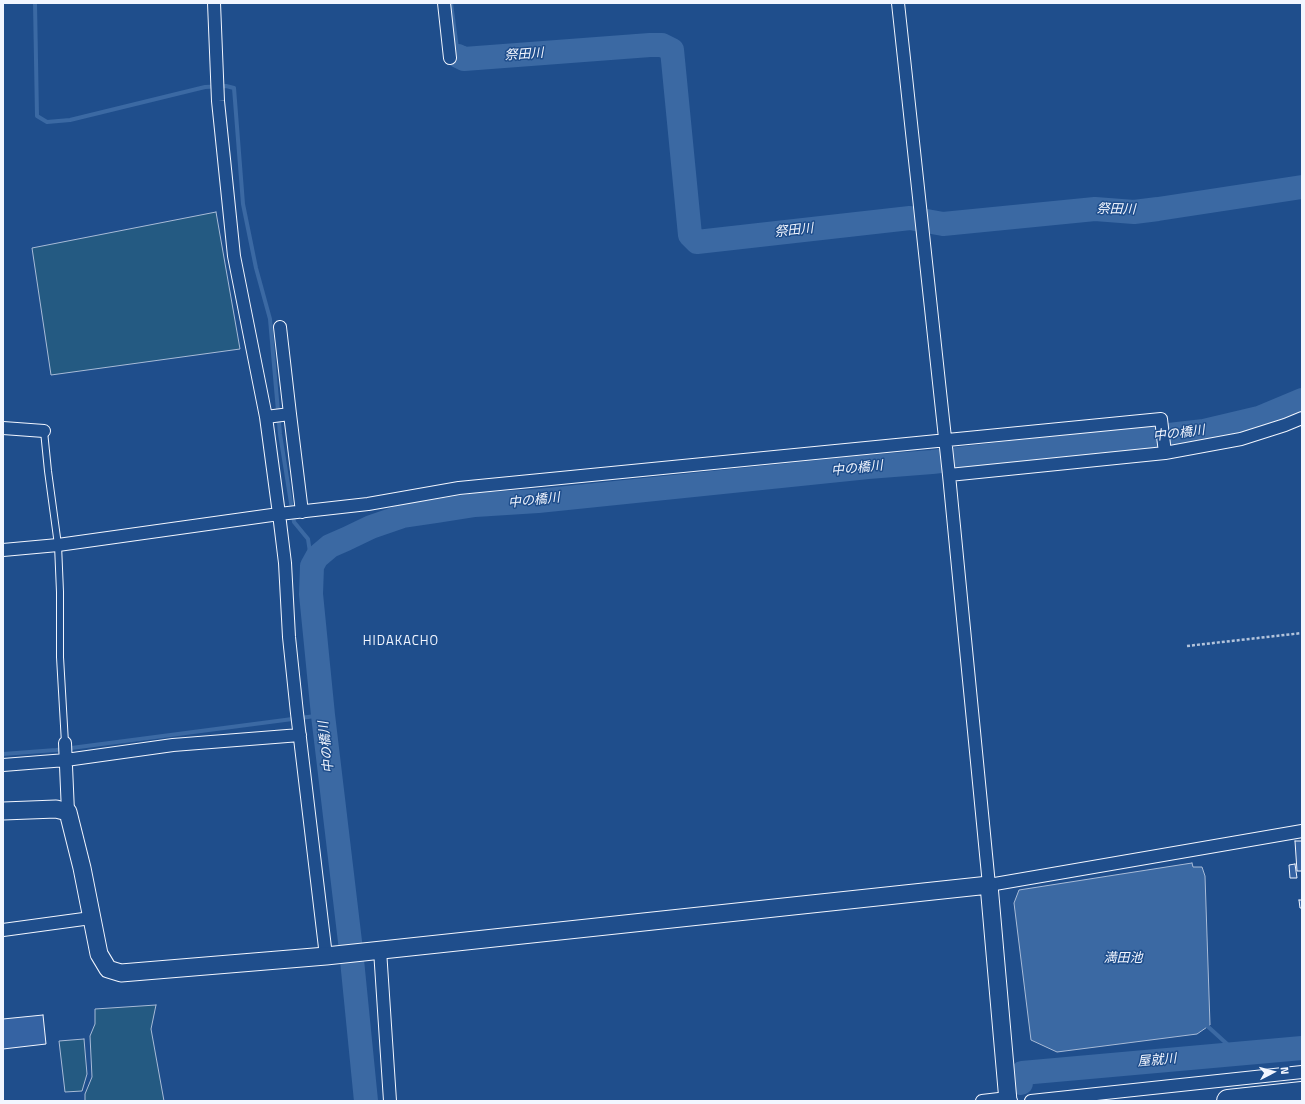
<!DOCTYPE html>
<html>
<head>
<meta charset="utf-8">
<style>
	body { margin:0 }
	#map { position:relative; width:1305px; height:1104px; overflow:hidden; background:#1f4e8c; font-family:"Titillium Web",sans-serif }
	canvas { display:block }
	.frame { position:absolute; inset:0; border:4px solid #f2f6ff; pointer-events:none }
	.north { position:absolute; left:1253px; top:1052px; width:40px; height:40px; -webkit-text-stroke:3px #1f4e8c; paint-order:stroke; rotate:84deg; font-size:11px; font-weight:700; line-height:16px; text-align:center; color:#f2f6ff }
	.north::after { content:''; display:block; margin:auto; width:14px; height:18px; background:#f2f6ff; clip-path:polygon(50% 0,100% 100%,50% 72%,0 100%) }
</style>
</head>
<body>
<div id="map">
<canvas width="1305" height="1104"></canvas>
<div class="frame"></div>
<div class="north">N</div>
</div>
<script>
const ctx = document.querySelector('canvas').getContext('2d');
ctx.lineJoin = 'round';
function paint(path, color) { ctx.fillStyle = color; ctx.fill(path, 'evenodd'); }
const shape = rows => new Path2D(rows.map(r => 'M' + r).join(''));
function strokePath(path, color, width, dash) { ctx.strokeStyle = color; ctx.lineWidth = width; ctx.lineCap = dash ? 'butt' : 'round'; ctx.setLineDash(dash || []); ctx.stroke(path); }
function write(font, color, halo, rows, align = 'center') {
  ctx.font = font + ' "Titillium Web","Noto Sans JP",sans-serif'; ctx.lineWidth = 3; ctx.setLineDash([]); ctx.textBaseline = 'middle'; ctx.strokeStyle = halo; ctx.fillStyle = color; for (const [text, x, y, turn = 0] of rows) {
    ctx.save(); ctx.translate(x, y); ctx.rotate((+turn || 0) * Math.PI / 180); ctx.textAlign = isNaN(turn) ? turn : align; if (halo) ctx.strokeText(text, 0, 0); ctx.fillText(text, 0, 0); ctx.restore();
  }
}
const green = shape([
	[216,212,240,349,51,375,32,248,216,212],
	[156,1005,151,1029,164,1101,85,1101,85,1094,92,1077,90,1036,95,1024,95,1009,156,1005],
	[84,1039,87,1074,82,1091,65,1092,59,1041,84,1039]
]);
const water = shape([
	[1192,863,1193,867,1202,867,1205,876,1210,1025,1197,1034,1057,1052,1031,1040,1014,903,1019,890,1192,863]
]);
const stream = shape([
	[35,3,37,116,47,122,70,120,205,87,226,86,234,88,243,204,256,268,270,319,280,434,294,522,308,539,312,566],
	[451,3,458,56],
	[3,754,56,750,323,715],
	[1204,1023,1237,1053]
]);
const river = shape([
	[458,56,464,59,650,45,662,45,672,50,690,235,697,242,910,218,943,224,1095,209,1134,212,1158,209,1302,187],
	[1021,1083,1022,1073,1302,1048],
	[366,1101,351,950,323,715,311,594,312,566,317,557,330,546,346,539,371,527,403,516,437,511,475,505,538,501,868,467,932,462,1204,431,1259,418,1302,400]
]);
const building = shape([
	[1295,841,1302,841,1302,871,1297,871,1295,841],
	[1295,864,1297,878,1290,878,1289,865,1295,864],
	[1299,900,1302,900,1302,908,1300,908,1299,900],
	[43,1015,46,1044,3,1049,3,1019,43,1015]
]);
const path = shape([
	[1187,646,1302,633]
]);
const lane = shape([
	[44,431,48,471,58,545,60,592,60,657,65,743]
]);
const street = shape([
	[214,3,218,101,234,256,266,417,279,514,285,563,289,637,297,713,326,956],
	[444,3,450,58],
	[898,3,949,475,989,885,1302,831],
	[280,327,290,414,302,512],
	[266,417,290,414],
	[3,428,44,431],
	[949,475,1165,453,1241,439,1285,425,1302,418],
	[3,550,58,545,279,514,368,504,459,488,1161,419,1165,453],
	[65,743,68,812],
	[3,765,66,760,173,745,300,735],
	[3,930,91,918],
	[380,950,390,1101],
	[982,1101,999,1099,1011,1101],
	[1031,1101,1302,1072]
]);
const secondary = shape([
	[3,811,56,809,68,812,82,868,99,954,108,969,121,973,326,956,989,885,1008,1101]
]);
const highway = shape([
	[1228,1101,1302,1093]
]);
const waterNames = [
	["祭田川",524,55,-4],
	["祭田川",1116,210,1],
	["祭田川",794,231,-6],
	["中の橋川",1179,434,-7],
	["中の橋川",857,469,-6],
	["中の橋川",534,501,-6],
	["中の橋川",327,747,-96],
	["満田池",1123,959],
	["屋就川",1157,1061,-5]
];
const neighbourhoodNames = [
	["HIDAKACHO",401,642]
];
paint(green, '#245a82');
strokePath(green, '#a8bbd7', 1);
paint(water, '#3b69a3');
strokePath(water, '#a8bbd7', 1);
strokePath(stream, '#3b69a3', 4);
strokePath(river, '#3b69a3', 24);
paint(building, '#3563a3');
strokePath(building, '#f2f6ff', 1);
strokePath(lane, '#f2f6ff', 8);
strokePath(street, '#f2f6ff', 14);
strokePath(secondary, '#f2f6ff', 19);
strokePath(highway, '#f2f6ff', 24);
strokePath(path, '#b3c4dc', 2.5, [3, 2]);
strokePath(lane, '#1f4e8c', 6);
strokePath(street, '#1f4e8c', 12);
strokePath(secondary, '#1f4e8c', 17);
strokePath(highway, '#1f4e8c', 22);
write('italic 13px', '#f2f6ff', '#1f4e8c', waterNames);
ctx.letterSpacing = '1px';
write('13px', '#f2f6ff', '#1f4e8c', neighbourhoodNames);
ctx.letterSpacing = '0px';
</script>
</body>
</html>
